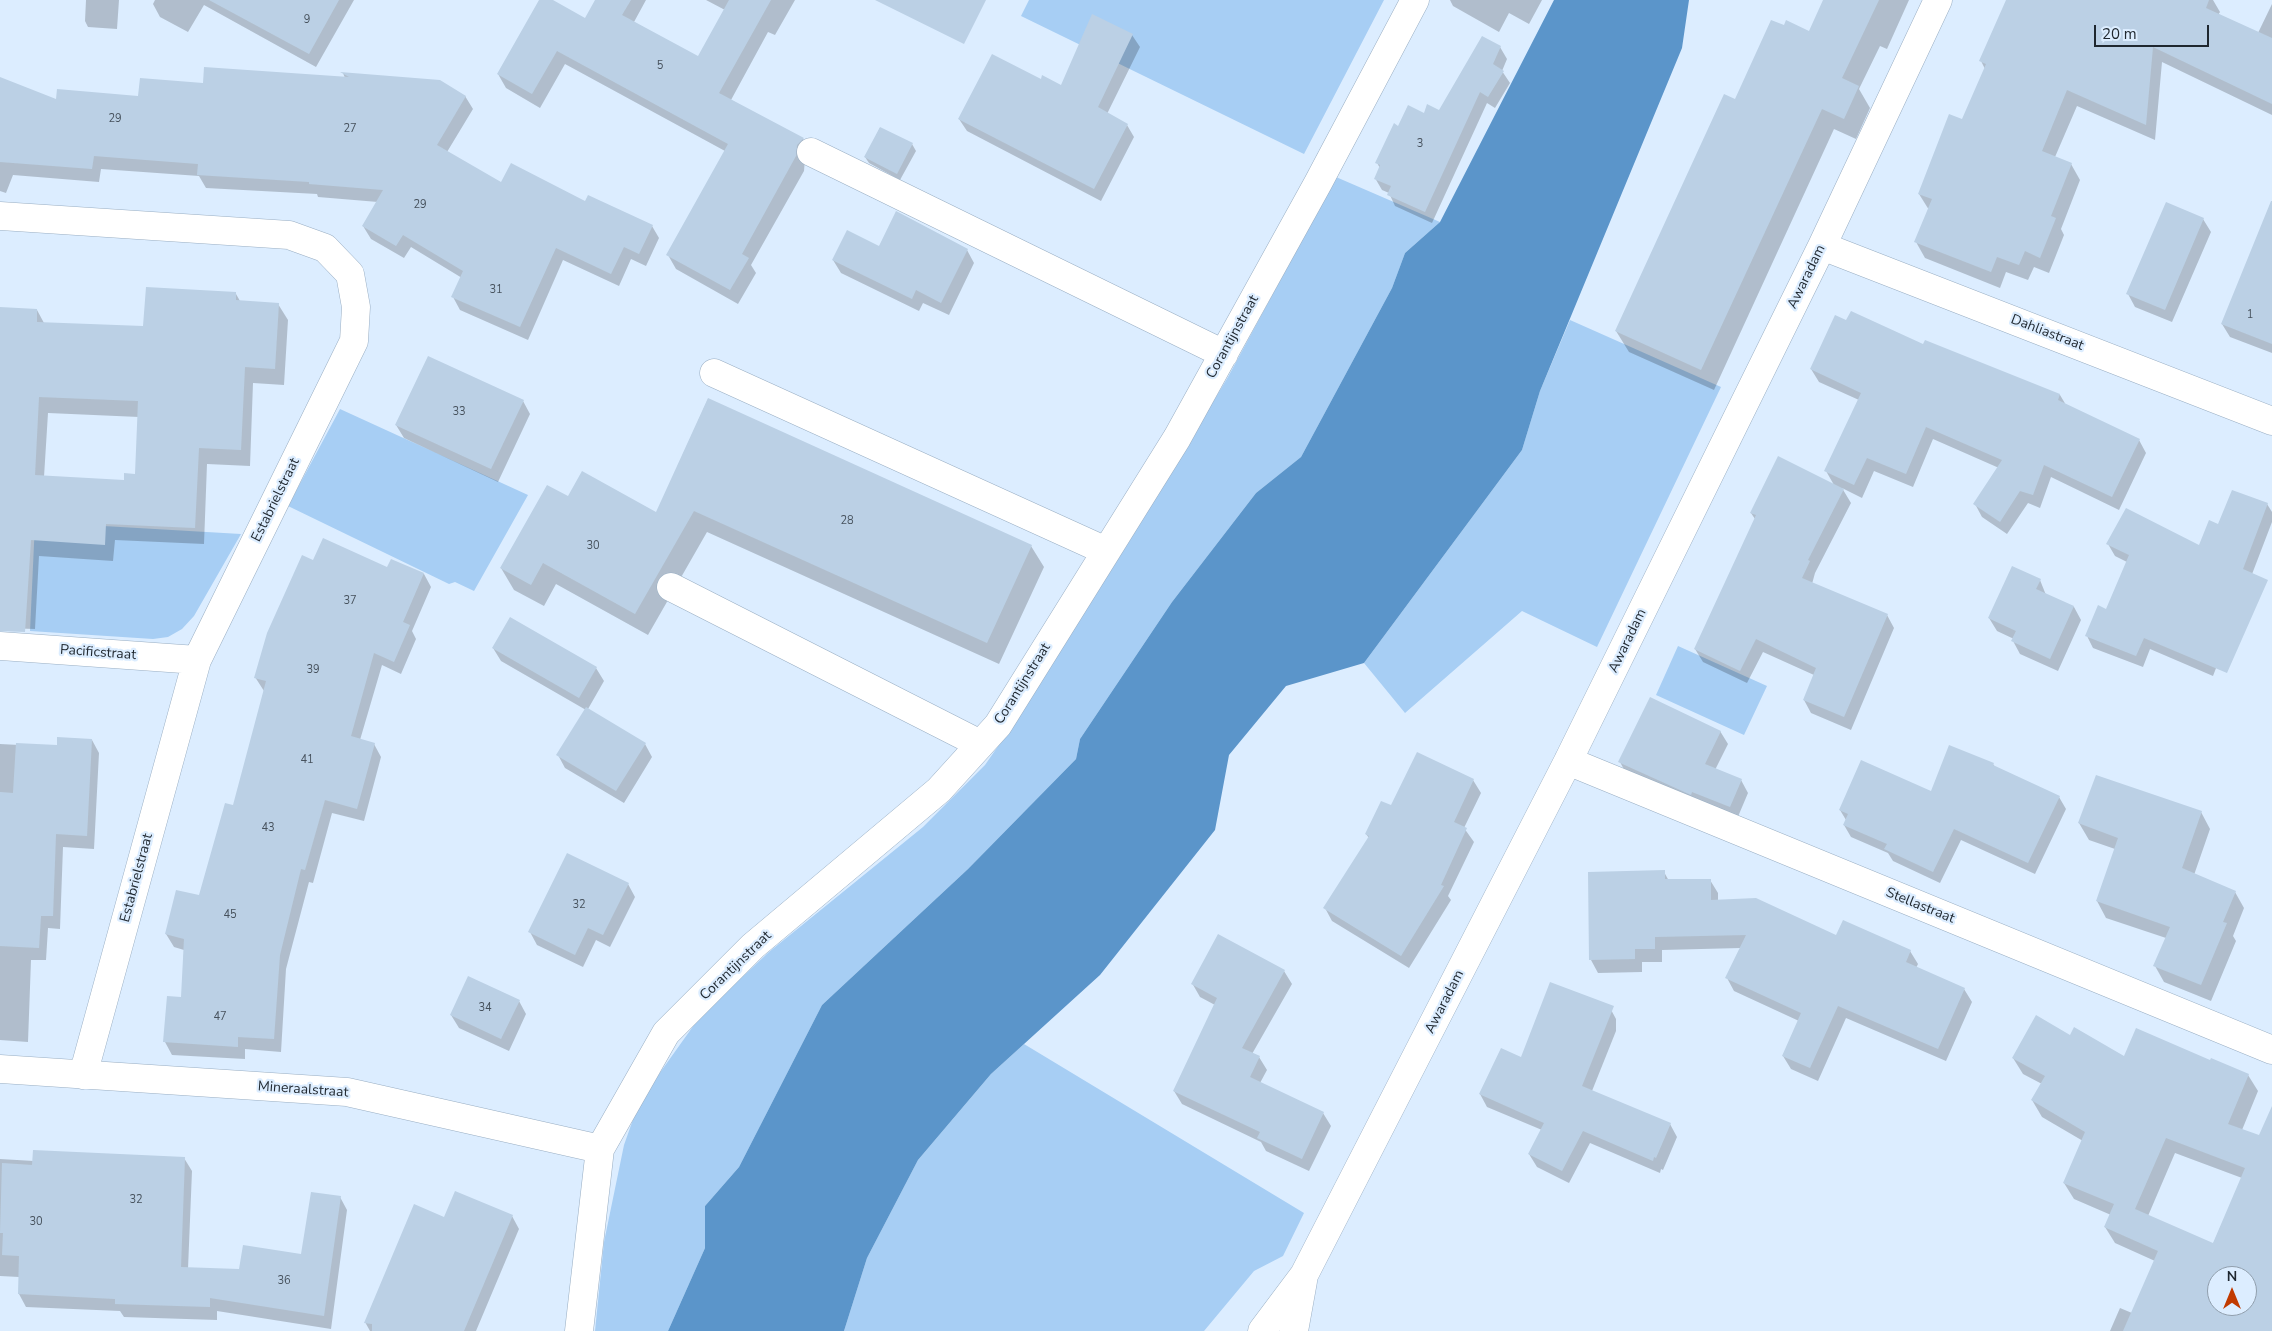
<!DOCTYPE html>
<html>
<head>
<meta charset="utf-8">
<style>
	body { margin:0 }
	#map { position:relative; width:2272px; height:1331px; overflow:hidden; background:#dcedff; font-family:"Nunito Sans",sans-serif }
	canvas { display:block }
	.north { position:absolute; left:2207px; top:1266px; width:50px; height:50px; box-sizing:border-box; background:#dcedff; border:1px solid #909eac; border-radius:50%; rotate:0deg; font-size:14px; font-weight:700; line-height:20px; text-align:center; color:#1f272f }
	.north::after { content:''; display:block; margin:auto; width:18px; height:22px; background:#c13a00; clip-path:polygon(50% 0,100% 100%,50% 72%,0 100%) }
	.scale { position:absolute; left:2094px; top:25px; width:115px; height:22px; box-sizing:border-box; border:2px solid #1f272f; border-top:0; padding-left:6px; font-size:15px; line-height:18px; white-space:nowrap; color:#1f272f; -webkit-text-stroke:4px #dcedff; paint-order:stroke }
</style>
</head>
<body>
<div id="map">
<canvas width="2272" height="1331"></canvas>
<div class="north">N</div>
<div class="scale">20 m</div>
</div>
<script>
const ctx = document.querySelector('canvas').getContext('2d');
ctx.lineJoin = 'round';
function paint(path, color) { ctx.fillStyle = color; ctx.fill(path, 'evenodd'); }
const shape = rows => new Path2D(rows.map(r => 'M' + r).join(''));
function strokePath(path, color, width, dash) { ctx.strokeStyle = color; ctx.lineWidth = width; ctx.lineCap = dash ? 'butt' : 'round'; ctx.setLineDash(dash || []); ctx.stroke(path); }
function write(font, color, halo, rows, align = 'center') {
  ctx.font = font + ' "Nunito Sans",sans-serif'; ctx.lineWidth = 4.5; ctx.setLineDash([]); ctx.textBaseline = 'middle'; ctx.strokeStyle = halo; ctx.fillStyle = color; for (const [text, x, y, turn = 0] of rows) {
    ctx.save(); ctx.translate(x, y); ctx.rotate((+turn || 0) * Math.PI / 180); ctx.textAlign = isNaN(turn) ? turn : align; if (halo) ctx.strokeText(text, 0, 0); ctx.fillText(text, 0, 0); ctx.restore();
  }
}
const green = shape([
	[1029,0,1384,0,1304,154,1021,16],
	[1336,177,1440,222,1405,253,1392,288,1301,457,1256,493,1172,602,1080,739,1076,759,968,869,822,1005,739,1167,705,1206,705,1248,668,1331,595,1331,604,1242,624,1145,636,1111,659,1074,694,1025,721,997,769,952,923,827,985,765,1010,729,1130,540,1228,377],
	[1570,320,1721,387,1597,647,1522,611,1405,713,1364,663,1522,450,1540,391],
	[340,409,528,495,474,591,455,582,449,584,288,506],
	[35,522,241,534,194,616,182,629,168,637,153,639,30,631],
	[1678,646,1767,686,1744,735,1656,695],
	[1024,1044,1304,1213,1283,1256,1254,1271,1204,1331,844,1331,867,1258,918,1160,991,1074]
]);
const water = shape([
	[1554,0,1689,0,1682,48,1540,391,1522,450,1364,663,1286,686,1229,755,1215,830,1100,975,991,1074,918,1160,867,1258,844,1331,668,1331,705,1248,705,1206,739,1167,822,1005,968,869,1076,759,1080,739,1172,602,1256,493,1301,457,1392,288,1405,253,1440,222]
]);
const shadow = shape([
	[86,0,119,0,117,29,88,27,85,21],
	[155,0,354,0,316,67,204,5,188,32,160,17,153,4],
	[541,0,551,0,585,19,597,0,646,0,634,22,698,58,725,10,706,0,795,0,775,35,768,32,731,100,803,139,811,153,805,159,804,171,751,265,756,273,738,304,676,269,668,255,725,151,565,64,540,108,506,88,498,74],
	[1450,0,1542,0,1529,24,1509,13,1499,32,1453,6],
	[1825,0,1909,0,1887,49,1880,46,1859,89,1870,108,1856,139,1834,129,1714,390,1629,352,1616,331,1736,100,1785,27,1810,32],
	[2008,0,2213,0,2220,12,2218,15,2258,33,2272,4,2272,115,2162,62,2155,140,2077,106,2055,157,2071,164,2080,180,2061,229,2064,235,2049,273,2034,267,2028,280,2006,272,2000,288,1925,258,1916,242,1929,210,1919,194,1963,121,1985,69,1981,61],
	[1132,35,1140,47,1107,114,1127,125,1134,137,1101,201,967,131,959,119,1061,86],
	[1500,47,1507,59,1502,71,1510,83,1495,108,1487,103,1432,223,1395,206,1389,193,1382,190,1375,178,1380,168,1377,163,1399,127,1424,114,1439,111],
	[343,73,465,96,473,109,447,152,501,184,586,203,652,226,659,238,646,266,631,259,619,286,563,260,528,340,460,310,453,297,462,278,411,247,404,258,371,239,363,226,378,202,318,197,317,194,206,188,199,176,101,169,99,182,13,175,6,193,0,191,0,79,57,101,139,97,204,84,345,78],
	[880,128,912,144,916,151,900,180,869,163,865,157],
	[2272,209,2272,353,2230,337,2222,324],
	[897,213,967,250,974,263,949,315,923,303,919,311,841,273,833,260,879,247],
	[2203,219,2211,232,2172,322,2135,307,2128,294],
	[236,294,240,301,278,304,288,320,284,385,253,383,250,466,207,464,204,544,115,540,113,561,39,556,35,629,3,628,0,623,0,309,37,310,44,323,144,327],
	[48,413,139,417,136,475,125,482,44,477],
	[1847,321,1923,346,2060,395,2066,405,2139,440,2146,453,2119,510,2051,477,2040,508,2028,503,2007,534,1982,517,1975,504,1999,468,1933,439,1913,487,1874,471,1862,498,1842,488,1851,503,1815,573,1812,584,1887,615,1894,628,1851,730,1811,713,1804,700,1814,675,1763,652,1747,683,1703,662,1695,649,1755,519,1751,513,1834,485,1826,471,1859,400,1819,382,1811,369],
	[708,399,1031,546,1044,567,999,664,707,532,648,635,556,584,544,606,514,590,501,568,568,498,656,514],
	[523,401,530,414,498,482,404,438,396,425],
	[2267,504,2272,512,2272,522,2213,676,2150,649,2143,667,2093,648,2087,636,2107,610,2127,562,2115,556,2108,544,2199,547,2219,526],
	[314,562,424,574,431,587,412,631,416,639,401,674,382,665,360,740,374,744,381,757,364,821,332,813,313,883,309,882,286,969,281,1052,245,1049,245,1059,172,1055,165,1042,182,998,184,950,174,947,166,934,200,897,234,807,264,691,255,677],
	[2040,580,2046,595,2074,607,2081,620,2058,671,2020,654,2013,641,2014,639,1997,631,1989,618],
	[493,648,596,668,604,681,588,709,645,744,652,757,624,803,565,768,558,755,586,710,501,661],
	[1720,731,1728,744,1715,770,1741,780,1748,793,1737,819,1627,775,1620,762],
	[0,735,0,744,58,747,92,740,99,753,94,849,63,847,60,929,48,928,46,960,31,960,28,1042,0,1040],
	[1993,764,1995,767,2059,797,2066,809,2035,874,1961,840,1940,883,1893,861,1888,853,1851,837,1844,825,1846,820,1840,810,1931,792],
	[1473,780,1481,793,1464,828,1474,842,1448,896,1451,900,1409,968,1332,921,1325,908,1369,838,1366,834,1392,807],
	[2201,812,2210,829,2194,875,2235,892,2244,908,2233,936,2236,941,2211,1001,2164,982,2155,966,2166,938,2106,918,2097,901,2115,849,2089,840,2079,823],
	[1664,872,1669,881,1710,880,1718,893,1718,901,1837,937,1910,951,1918,964,1916,968,1964,989,1972,1002,1946,1061,1846,1018,1818,1081,1791,1069,1783,1056,1799,1021,1734,991,1727,978,1741,948,1662,950,1662,962,1642,962,1642,972,1598,973,1591,960],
	[628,884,635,897,610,947,596,940,583,967,537,945,530,932],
	[1284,971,1292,984,1252,1054,1259,1057,1267,1070,1260,1083,1323,1113,1331,1126,1309,1171,1266,1151,1261,1142,1182,1104,1174,1091,1215,1005,1200,997,1192,983],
	[519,1001,526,1014,509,1051,459,1028,451,1015],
	[1609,1006,1616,1019,1616,1031,1592,1091,1670,1124,1677,1137,1663,1170,1661,1169,1660,1173,1590,1143,1569,1183,1537,1167,1529,1154,1542,1130,1487,1107,1480,1094,1521,1058],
	[2070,1036,2125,1058,2211,1062,2248,1075,2258,1091,2242,1130,2272,1141,2272,1331,2110,1331,2120,1308,2132,1313,2155,1261,2115,1243,2105,1227,2111,1215,2074,1199,2064,1183,2083,1141,2042,1117,2032,1100,2042,1084,2023,1074,2013,1058],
	[2175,1153,2242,1178,2213,1244,2148,1216],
	[2217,1276,2247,1276,2247,1306,2217,1306],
	[184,1158,192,1171,188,1269,240,1271,302,1256,340,1197,347,1210,331,1329,217,1311,217,1320,124,1317,120,1311,26,1307,19,1294,19,1277,0,1276,0,1159,34,1161],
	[512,1216,519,1229,476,1331,370,1331,365,1322,445,1218]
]);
const building = shape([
	[209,0,339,0,309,54],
	[539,0,553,0,585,18,595,0,631,0,622,15,698,56,729,0,771,0,719,93,804,138,797,145,796,156,742,254,749,258,730,290,666,255,728,144,557,51,532,94,497,74],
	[875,0,986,0,964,44],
	[1823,0,1879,0,1842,78,1859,86,1844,119,1822,109,1701,370,1615,331,1724,94,1735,99,1771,20,1784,25,1786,20,1809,31],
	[2006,0,2209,0,2206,8,2272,38,2272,104,2153,47,2146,125,2067,90,2042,151,2072,163,2051,216,2056,218,2040,258,2025,251,2019,265,1997,257,1991,272,1914,242,1932,199,1918,194,1949,114,1962,119,1986,64,1979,61],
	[1092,14,1133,34,1098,107,1128,124,1094,189,958,119,992,54,1041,79,1042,75,1061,85],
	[1482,36,1501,46,1493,64,1504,71,1488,97,1480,92,1425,212,1387,195,1391,186,1374,179,1380,165,1375,163,1394,123,1398,126,1408,105,1424,113,1427,104,1439,110],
	[204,67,349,77,340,72,440,80,466,96,437,145,501,182,511,163,585,201,588,195,653,225,639,254,624,247,611,274,556,248,520,327,451,297,463,271,403,235,396,246,362,226,383,190,309,184,309,182,197,175,198,164,94,156,92,169,0,162,0,77,56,99,57,89,138,96,140,78,203,83],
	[880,127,913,143,897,174,864,157],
	[2271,201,2272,201,2272,344,2221,324],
	[2166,202,2204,218,2165,310,2126,294],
	[896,211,968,249,941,303,916,290,912,299,832,260,847,230,879,246],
	[146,287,236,292,236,300,279,303,275,369,245,367,241,450,199,448,195,528,106,524,105,545,31,540,25,632,0,631,0,307,37,309,37,322,143,326],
	[39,397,138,401,135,474,124,473,124,480,35,475],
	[1851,311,1923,344,1925,340,2060,394,2058,400,2140,439,2112,497,2044,465,2033,495,2020,491,2000,522,1973,504,2002,460,1926,427,1906,474,1867,458,1854,485,1824,471,1861,393,1810,369,1835,315,1846,320],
	[428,356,524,400,491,469,395,425],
	[708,398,1032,545,987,643,694,511,635,614,543,563,531,585,500,568,547,485,568,496,582,471,656,512],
	[1778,456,1844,489,1808,560,1810,561,1802,578,1888,614,1844,717,1803,700,1816,668,1756,639,1740,671,1694,649,1756,515,1750,513],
	[2232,490,2268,503,2243,569,2268,580,2227,673,2144,638,2136,656,2085,636,2098,605,2106,609,2129,555,2106,544,2126,508,2199,545,2209,520,2218,524],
	[323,538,387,567,391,559,424,573,403,622,410,625,394,662,374,653,351,736,375,743,357,809,325,800,305,870,301,869,280,955,274,1039,238,1037,238,1047,163,1042,167,996,181,997,184,939,165,934,176,890,199,895,225,803,233,805,266,681,254,678,267,633,302,555,313,560],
	[2012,566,2041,579,2036,589,2074,606,2050,659,2011,641,2016,631,1988,618],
	[510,617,597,667,579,698,492,648],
	[1650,697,1721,731,1705,764,1742,779,1730,807,1692,792,1691,795,1618,762],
	[586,707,646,743,616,791,556,755],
	[57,737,92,739,87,836,56,834,53,916,41,916,39,948,0,946,0,792,13,793,16,743,57,745],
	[1949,745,1994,763,1993,765,2060,796,2028,863,1954,829,1933,872,1884,849,1887,844,1843,825,1848,814,1839,810,1861,760,1931,791],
	[1417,752,1474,779,1454,822,1467,828,1441,885,1444,886,1401,956,1323,908,1369,836,1365,834,1381,801,1391,805],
	[2096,775,2202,811,2182,868,2236,891,2223,922,2227,923,2201,985,2153,966,2170,927,2096,901,2118,838,2078,823],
	[567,853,629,883,603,935,588,928,575,955,528,932],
	[1665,870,1665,879,1711,879,1711,900,1756,898,1836,935,1843,920,1911,950,1906,962,1965,988,1938,1049,1838,1006,1810,1068,1782,1056,1801,1013,1725,978,1746,935,1655,937,1655,949,1635,949,1635,959,1589,960,1588,872],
	[1218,934,1285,970,1242,1048,1260,1056,1250,1077,1324,1112,1302,1159,1257,1138,1260,1132,1173,1091,1217,998,1191,984],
	[468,976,520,1000,501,1039,450,1015],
	[1550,982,1614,1006,1582,1086,1671,1123,1656,1158,1654,1157,1653,1161,1583,1131,1562,1171,1528,1154,1544,1123,1479,1094,1501,1048,1521,1057],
	[2036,1015,2070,1035,2074,1027,2124,1056,2136,1028,2210,1060,2211,1058,2249,1074,2228,1124,2259,1135,2272,1106,2272,1331,2123,1331,2158,1251,2104,1227,2114,1204,2063,1183,2085,1132,2031,1100,2045,1076,2012,1058],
	[2166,1138,2245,1168,2213,1243,2135,1209],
	[2217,1276,2247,1276,2247,1306,2217,1306],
	[33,1150,185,1157,181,1267,239,1269,243,1245,301,1254,311,1192,341,1196,324,1316,210,1298,210,1307,115,1304,115,1299,18,1294,19,1256,2,1255,3,1233,0,1233,2,1163,32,1165],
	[455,1191,513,1215,464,1331,372,1331,372,1324,364,1323,414,1204,444,1217]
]);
const minor = shape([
	[811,152,1224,354],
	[0,216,289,235,325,248,350,274,356,307,354,341,197,660,83,1075],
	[1822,246,2272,421],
	[714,373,1106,551],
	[671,587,980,744],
	[0,646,197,660],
	[1568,761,2272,1050],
	[0,1069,347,1092,600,1149],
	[579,1331,600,1149,666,1033,753,946,939,790,998,725,1177,438,1318,183,1415,0],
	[1262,1331,1304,1275,1568,761,1822,246,1938,0],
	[1294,1331,1303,1281]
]);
const numberNames = [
	["9",307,20],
	["5",660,66],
	["29",115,119],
	["27",350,129],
	["3",1420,144],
	["29",420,205],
	["31",496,290],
	["1",2250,315],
	["33",459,412],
	["28",847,521],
	["30",593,546],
	["37",350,601],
	["39",313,670],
	["41",307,760],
	["43",268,828],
	["32",579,905],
	["45",230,915],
	["34",485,1008],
	["47",220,1017],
	["32",136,1200],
	["30",36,1222],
	["36",284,1281]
];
const streetNames = [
	["Awaradam",1807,277,-64],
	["Dahliastraat",2047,333,21],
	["Corantijnstraat",1233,337,-61],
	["Estabrielstraat",276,500,-64],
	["Awaradam",1628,641,-64],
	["Pacificstraat",98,653,4],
	["Corantijnstraat",1023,684,-58],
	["Estabrielstraat",137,878,-75],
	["Stellastraat",1920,906,22],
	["Corantijnstraat",736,966,-44],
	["Awaradam",1445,1002,-63],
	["Mineraalstraat",303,1090,4]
];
paint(green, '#a7cef4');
paint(water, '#5b95ca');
paint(shadow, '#0003');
paint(building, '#bbd0e5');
strokePath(minor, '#99aec3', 29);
strokePath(minor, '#fff', 28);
write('11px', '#46515c', null, numberNames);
write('14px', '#1f272f', '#dcedff', streetNames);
</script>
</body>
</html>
